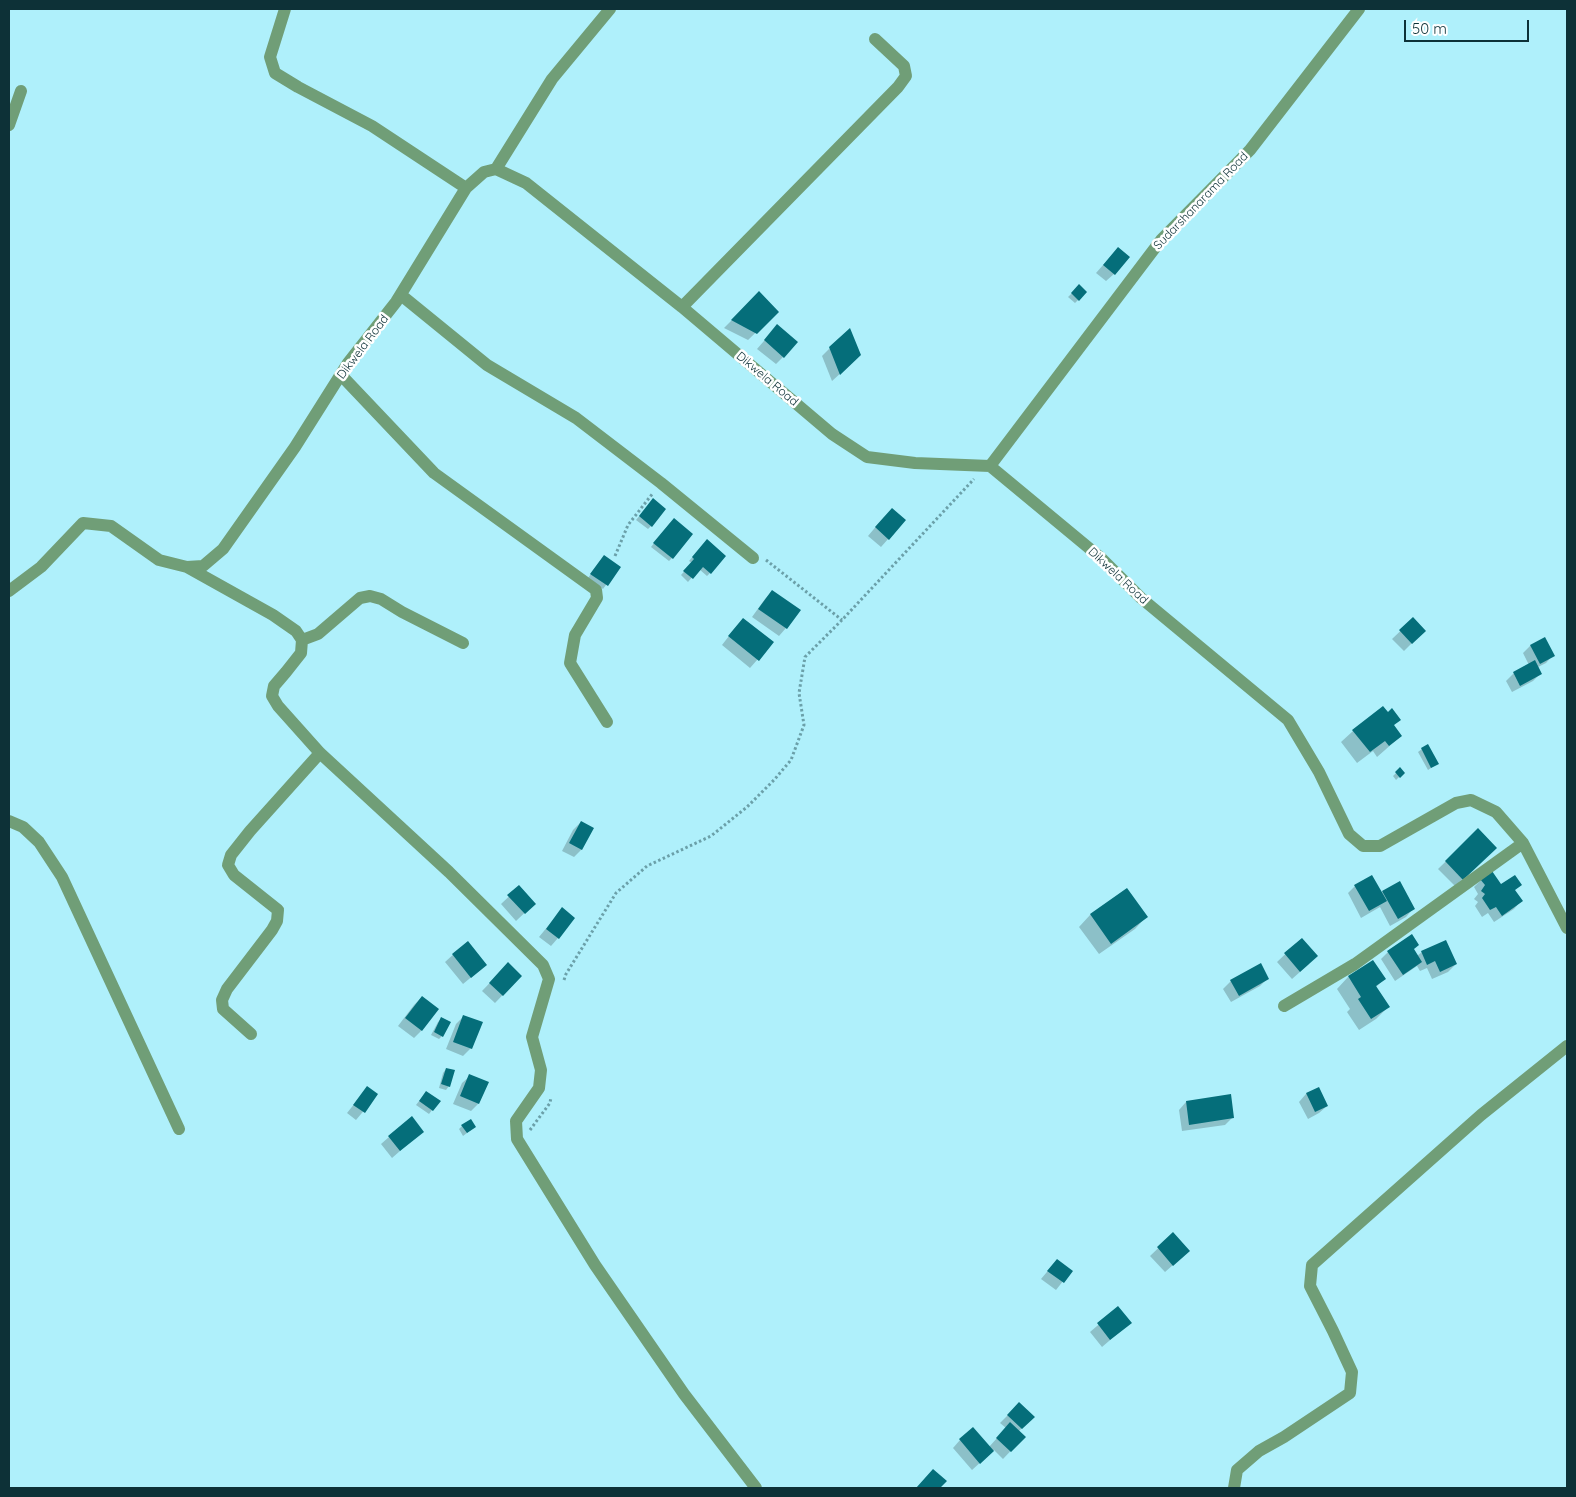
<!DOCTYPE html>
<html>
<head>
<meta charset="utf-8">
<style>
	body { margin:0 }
	#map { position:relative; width:1576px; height:1497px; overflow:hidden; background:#aff0fb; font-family:Quicksand,sans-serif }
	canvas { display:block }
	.frame { position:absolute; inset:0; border:10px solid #0d3137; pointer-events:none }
	.scale { position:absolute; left:1404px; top:20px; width:125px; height:22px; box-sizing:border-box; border:2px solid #0d3137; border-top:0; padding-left:6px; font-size:15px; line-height:18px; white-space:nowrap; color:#0d3137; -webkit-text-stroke:4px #fff; paint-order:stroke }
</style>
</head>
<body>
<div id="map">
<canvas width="1576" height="1497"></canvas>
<div class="frame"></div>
<div class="scale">50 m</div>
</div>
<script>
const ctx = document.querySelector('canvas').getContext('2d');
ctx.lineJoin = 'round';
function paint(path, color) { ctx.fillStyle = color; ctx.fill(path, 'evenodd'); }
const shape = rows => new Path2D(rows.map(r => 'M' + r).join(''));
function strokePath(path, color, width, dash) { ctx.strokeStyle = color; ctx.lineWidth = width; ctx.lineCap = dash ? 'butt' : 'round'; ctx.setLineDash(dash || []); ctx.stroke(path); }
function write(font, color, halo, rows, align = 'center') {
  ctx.font = font + ' Quicksand,sans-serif'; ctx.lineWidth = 5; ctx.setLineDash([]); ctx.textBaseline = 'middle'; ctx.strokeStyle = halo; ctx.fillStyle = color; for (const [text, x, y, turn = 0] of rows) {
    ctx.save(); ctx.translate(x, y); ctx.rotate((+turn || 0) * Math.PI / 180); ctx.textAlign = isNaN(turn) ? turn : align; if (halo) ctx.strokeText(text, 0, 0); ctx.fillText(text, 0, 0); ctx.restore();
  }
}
const shadow = shape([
	[1111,256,1114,274,1106,281,1096,273],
	[1079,286,1086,292,1075,303,1068,297],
	[759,293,777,312,748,340,724,328],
	[770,334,783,357,776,364,757,349],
	[830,348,852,363,832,381,822,356],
	[650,503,651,526,648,529,636,520],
	[884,517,904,521,881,547,868,536],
	[670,523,672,558,669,561,651,547],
	[704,544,710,573,707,576,699,569,688,582,681,575,692,563,689,561],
	[601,560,619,567,603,589,588,578],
	[772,591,786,628,779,636,752,617,765,599],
	[1413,619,1424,631,1404,651,1392,639],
	[736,627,772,643,750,668,722,645],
	[1544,638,1553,655,1546,663,1538,667,1541,673,1533,681,1512,692,1506,681,1514,673,1529,665,1523,653,1530,646],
	[1393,726,1401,736,1377,757,1373,751,1357,763,1341,742,1353,731],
	[1422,749,1437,764,1428,770,1418,752],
	[1400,769,1403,773,1396,780,1393,776],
	[581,822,593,828,581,850,574,857,562,851,573,830],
	[1478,830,1495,848,1455,886,1438,869],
	[1481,880,1514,891,1521,901,1514,909,1494,922,1488,913,1482,917,1475,906,1478,902,1474,899,1478,894,1474,887],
	[1399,883,1413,909,1406,917,1390,926,1380,907,1361,918,1348,893,1355,886,1381,893],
	[519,887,534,904,516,921,501,904],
	[1126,889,1146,917,1135,929,1099,954,1079,927,1090,915],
	[562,909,558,938,551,946,539,937],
	[1301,939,1309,964,1292,979,1277,962],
	[467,942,486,965,463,984,445,962],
	[1413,950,1417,956,1422,952,1456,964,1448,972,1432,979,1427,968,1420,971,1417,966,1395,981,1381,959,1388,952],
	[1372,962,1384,979,1375,988,1388,1007,1376,1019,1359,1030,1347,1012,1350,1009,1337,989,1348,977],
	[508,964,521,976,495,1003,482,991],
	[1260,965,1268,978,1260,986,1231,1002,1223,989,1231,981],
	[422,997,437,1009,421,1031,414,1038,398,1026,414,1005],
	[464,1016,471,1048,463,1056,446,1049,456,1024],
	[441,1019,442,1036,439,1039,431,1035,438,1022],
	[446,1069,449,1086,446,1090,439,1088,443,1073],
	[470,1076,478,1104,471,1111,453,1104,462,1083],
	[367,1088,377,1095,356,1120,347,1113],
	[1318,1088,1327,1106,1319,1113,1308,1119,1299,1102,1306,1094],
	[423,1096,439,1101,429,1114,416,1105],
	[1186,1102,1233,1117,1225,1125,1182,1131,1179,1110],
	[462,1126,475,1127,463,1136,459,1129],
	[423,1131,392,1158,381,1144,389,1137],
	[1173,1234,1181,1258,1165,1272,1150,1256],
	[1057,1260,1071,1271,1056,1290,1041,1279],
	[1118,1308,1130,1323,1102,1347,1090,1332],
	[1019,1404,1033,1417,1018,1432,1024,1437,1003,1459,994,1450,972,1470,953,1448,960,1440,989,1447,1006,1428,1000,1423]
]);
const building = shape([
	[1118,247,1130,257,1115,275,1103,265],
	[1079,284,1087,292,1079,301,1071,293],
	[759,291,779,312,757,334,731,320],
	[777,324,798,342,784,358,764,340],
	[850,328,861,355,840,375,829,347],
	[653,498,666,509,652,527,639,516],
	[892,508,906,520,889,540,875,527],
	[674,518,693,534,673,559,653,543],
	[707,539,726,556,711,574,703,567,693,579,683,571,694,559,692,557],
	[604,555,621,567,608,586,590,574],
	[772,590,801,610,787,629,758,609],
	[1413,617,1426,631,1412,644,1399,630],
	[743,618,774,642,759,661,728,636],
	[1545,637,1555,656,1540,664,1530,645],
	[1535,660,1542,674,1520,686,1513,672],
	[1383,706,1388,712,1392,708,1401,720,1394,725,1402,736,1389,746,1385,741,1370,752,1352,730],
	[1428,744,1439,764,1431,768,1421,748],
	[1400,767,1405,773,1400,778,1395,772],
	[581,821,594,828,582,850,569,843],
	[1478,828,1497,848,1463,880,1445,861],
	[1492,871,1501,884,1515,875,1522,885,1515,890,1523,901,1502,916,1496,907,1490,910,1482,898,1485,894,1481,891,1485,885,1480,879],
	[1372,875,1387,901,1369,911,1354,885],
	[1400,881,1415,909,1398,919,1382,891],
	[519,885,536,904,525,914,507,895],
	[1127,888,1148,917,1111,944,1090,914],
	[562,907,575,918,559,939,546,929],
	[1412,934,1419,945,1414,949,1422,962,1403,975,1387,951],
	[1302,938,1318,956,1300,972,1284,953],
	[1446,940,1457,964,1440,972,1435,961,1427,965,1421,951],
	[468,941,487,965,471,978,452,954],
	[1373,960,1386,979,1376,986,1390,1007,1371,1019,1358,999,1361,997,1348,976],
	[508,962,522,976,503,996,489,983],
	[1261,963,1269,979,1239,996,1230,980],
	[422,996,439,1009,422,1031,405,1018],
	[463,1015,483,1022,472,1049,453,1042],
	[441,1017,451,1022,443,1037,434,1032],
	[446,1068,455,1070,450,1087,441,1084],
	[469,1074,489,1082,479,1104,460,1096],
	[367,1086,378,1094,365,1113,353,1105],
	[1319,1087,1328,1106,1315,1112,1306,1093],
	[426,1091,441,1101,433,1111,419,1101],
	[1231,1094,1234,1118,1189,1125,1186,1101],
	[412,1116,424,1132,400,1151,388,1136],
	[471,1119,476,1127,467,1133,461,1125],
	[1173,1232,1190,1251,1173,1266,1157,1247],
	[1057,1259,1073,1271,1064,1283,1047,1271],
	[1118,1306,1132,1323,1110,1340,1097,1323],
	[1019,1402,1035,1417,1022,1429,1007,1415],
	[1010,1422,1026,1437,1011,1452,996,1438],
	[973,1427,994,1451,980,1464,959,1439],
	[933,1469,947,1481,940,1488,916,1488]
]);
const path = shape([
	[615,556,628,525,653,493],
	[766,560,842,620],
	[564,980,566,974,616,893,647,866,711,836,747,807,774,780,791,760,804,725,799,693,805,657,842,620,974,479],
	[530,1130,550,1103,551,1097]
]);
const street = shape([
	[285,9,270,57,275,73,298,87,372,126,466,188],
	[9,125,21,91],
	[496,169,552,79,610,9],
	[401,295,487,365,576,418,661,483,753,558],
	[682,307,898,87,906,76,904,66,875,39],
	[341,375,434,473,596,590,597,598,575,635,570,663,607,722],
	[990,466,1161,240,1250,150,1359,9],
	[187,567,273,615,296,631,302,640,301,653,286,672,274,686,272,696,278,706,320,753,449,872,543,965,549,979,532,1037,541,1070,539,1088,516,1121,517,1139,595,1265,684,1394,756,1488],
	[9,591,41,567,83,523,111,526,159,560,187,567,203,566,223,549,295,447,348,363,396,302,466,188,484,172,496,169,526,183,682,307,832,434,867,457,915,463,990,466,1101,558,1141,598,1288,720,1319,772,1349,834,1363,846,1380,846,1456,803,1471,800,1496,812,1523,843,1567,928],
	[302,640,318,634,360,598,370,596,381,599,402,612,463,643],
	[9,821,23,827,39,842,62,877,179,1129],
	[1284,1006,1355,964,1523,843],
	[251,1034,223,1009,222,1000,227,989,272,930,277,921,278,910,234,875,228,865,231,855,250,831,320,753],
	[1234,1488,1237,1470,1259,1451,1284,1437,1350,1393,1352,1372,1333,1331,1310,1286,1312,1265,1481,1115,1567,1046]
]);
const streetNames = [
	["Sudarshanarama Road",1201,201,-46],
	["Dikwela Road",363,347,-53],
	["Dikwela Road",767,379,40],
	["Dikwela Road",1118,576,43]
];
paint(shadow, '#0003');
paint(building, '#056e7a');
strokePath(path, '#6ba0a9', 3, [2.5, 2.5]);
strokePath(street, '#709e77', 12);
write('12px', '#0d3137', '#fff', streetNames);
</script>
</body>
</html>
